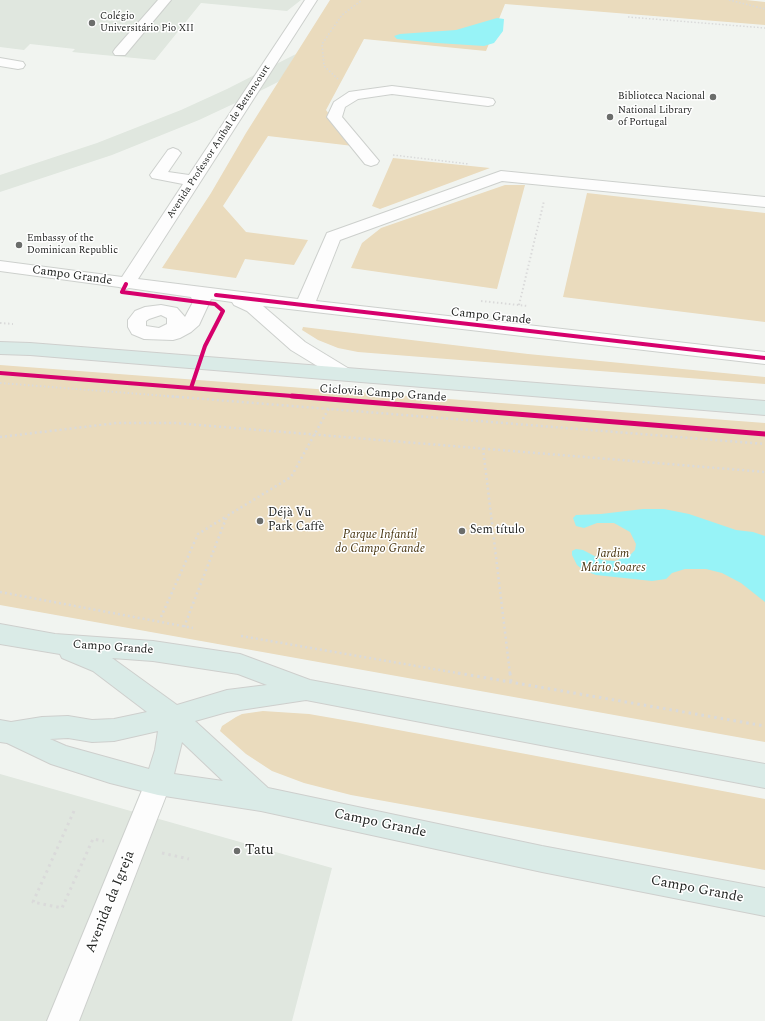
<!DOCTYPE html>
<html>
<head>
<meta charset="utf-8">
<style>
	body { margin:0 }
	canvas { display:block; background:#f1f4f0 }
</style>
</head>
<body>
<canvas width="765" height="1021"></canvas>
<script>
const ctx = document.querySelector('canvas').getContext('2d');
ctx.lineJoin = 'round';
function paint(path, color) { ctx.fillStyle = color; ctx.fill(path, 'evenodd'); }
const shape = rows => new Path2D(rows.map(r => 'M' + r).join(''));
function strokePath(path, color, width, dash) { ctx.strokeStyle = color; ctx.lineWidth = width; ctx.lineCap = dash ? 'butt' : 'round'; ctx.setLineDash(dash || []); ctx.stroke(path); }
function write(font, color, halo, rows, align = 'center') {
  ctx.font = font + ' Spectral,serif'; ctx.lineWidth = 3; ctx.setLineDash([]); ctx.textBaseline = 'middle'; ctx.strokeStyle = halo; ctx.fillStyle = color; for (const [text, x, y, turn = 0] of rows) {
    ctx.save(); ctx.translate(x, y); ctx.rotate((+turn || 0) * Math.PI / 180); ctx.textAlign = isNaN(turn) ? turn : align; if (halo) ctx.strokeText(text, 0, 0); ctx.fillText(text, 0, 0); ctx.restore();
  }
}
const built = shape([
	[0,0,301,0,287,11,201,3,155,60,72,52,75,49,30,44,24,50,0,47],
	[296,54,280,81,246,98,199,120,112,155,0,192,0,175,97,143,181,110,227,89],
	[0,774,332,868,292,1021,0,1021]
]);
const green = shape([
	[330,0,746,0,765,2,765,25,505,4,486,51,364,39,326,110,353,146,268,136,223,206,246,232,308,240,294,265,245,259,236,278,162,268,211,193,246,133],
	[393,158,490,168,380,209,372,206],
	[505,185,525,185,497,289,351,268,362,243,381,228],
	[587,193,765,213,765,322,563,297],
	[303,327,528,354,765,377,765,384,358,352,338,348,318,340,302,330],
	[0,365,765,423,765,742,0,605],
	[263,711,309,714,361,723,765,799,765,870,351,795,304,783,272,771,246,754,220,731,222,726,236,717,242,714]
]);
const water = shape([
	[497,18,504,19,503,31,494,43,484,46,437,43,397,39,394,36,400,34,456,30],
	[643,509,664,509,689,514,736,530,753,532,765,536,765,602,741,583,722,573,706,569,685,569,672,573,666,579,652,581,596,575,583,570,577,565,572,555,572,551,576,549,583,550,602,560,615,561,630,555,635,550,636,544,630,532,614,523,597,523,584,528,576,526,573,518,576,515,601,514]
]);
const pathFar3 = shape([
	[729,0,765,9],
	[628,17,765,28],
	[338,79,324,66,322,44,342,15,362,0],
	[393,155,469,164]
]);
const pathFar2 = shape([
	[481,301,528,306],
	[519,305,544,201],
	[0,323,13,324],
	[0,383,179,397]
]);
const pathFar1 = shape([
	[167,396,765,444],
	[0,437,117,423,175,423,765,472],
	[483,448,510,674],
	[0,592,193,628],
	[161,617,198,534,227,516],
	[184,627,227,516,291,477,329,408],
	[241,636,463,674]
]);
const path = shape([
	[458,673,765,726],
	[510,673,511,683],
	[74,811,33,902,62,908,93,839,104,841],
	[162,853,189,859]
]);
const minor = shape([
	[158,0,171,0,125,55,115,55,113,52,115,49,158,0],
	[305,0,317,0,138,279,298,299,327,233,501,171,765,197,765,207,502,181,340,240,316,301,765,352,765,364,263,306,305,342,351,370,354,374,351,378,344,380,337,378,291,350,247,311,234,305,232,302,211,299,199,325,191,332,180,338,173,340,144,339,132,334,128,327,128,320,135,311,145,307,161,305,177,308,185,317,193,302,191,297,129,288,126,289,119,287,0,271,0,261,122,277,183,184,152,178,150,175,168,150,173,148,178,150,181,153,168,172,189,175,305,0],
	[161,315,167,318,167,324,159,328,146,326,146,321,149,319,161,315],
	[0,58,23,62,25,65,23,68,18,69,0,66,0,58],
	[392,86,488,98,493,99,495,102,493,105,488,106,392,94,358,99,345,107,342,117,379,161,377,164,371,166,365,164,327,117,334,102,349,92,392,86],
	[158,771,168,775,171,783,79,1021,47,1021,145,783,148,775,158,771]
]);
const major = shape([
	[0,342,30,343,765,401,765,415,30,355,0,354,0,342],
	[0,624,55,634,153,641,240,654,310,680,765,764,765,788,306,700,227,712,195,721,268,788,542,846,765,888,765,916,542,872,261,811,158,795,110,783,51,764,7,743,0,742,0,720,11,722,42,717,68,716,92,720,114,719,147,712,93,671,62,658,60,654,0,644,0,624],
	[112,658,153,661,238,674,267,685,227,690,177,705,112,658],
	[158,731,155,750,149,769,66,746,50,739,68,738,92,742,114,741,158,731],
	[182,742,223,781,174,774,182,742]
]);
const cyclewayFar1 = shape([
	[126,284,122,292,215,304,223,311,205,346,191,388],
	[216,295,765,358],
	[0,373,305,397]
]);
const cycleway = shape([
	[292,396,765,434]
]);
const markers = [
	[92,23,4,"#6b6d6b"],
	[713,97,4,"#6b6d6b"],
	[610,117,4,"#6b6d6b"],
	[19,245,4,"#6b6d6b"],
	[260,521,4,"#6b6d6b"],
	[462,531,4,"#6b6d6b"],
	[237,851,4,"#6b6d6b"]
];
const farPoinames = [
	["Colégio",100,17],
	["Universitário Pio XII",100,29],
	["Biblioteca Nacional",705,97,"right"],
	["National Library",618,111],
	["of Portugal",618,123],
	["Embassy of the",27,239],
	["Dominican Republic",27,251]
];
const farStreetnames = [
	["Avenida Professor Aníbal de Bettencourt",219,142,-57]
];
const streetNames = [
	["Campo Grande",72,276,8],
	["Campo Grande",491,317,6],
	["Ciclovia Campo Grande",383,394,4],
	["Campo Grande",113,648,4]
];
const poiNames = [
	["Déjà Vu",268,514],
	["Park Caffè",268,528],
	["Sem título",470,531]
];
const parkNames = [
	["Parque Infantil",380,536],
	["do Campo Grande",380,550],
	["Jardim",613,555],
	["Mário Soares",613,569]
];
const nearStreetnames = [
	["Campo Grande",380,824,12],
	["Campo Grande",697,890,11],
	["Avenida da Igreja",111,902,-68]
];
const nearPoinames = [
	["Tatu",245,851]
];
paint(built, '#e0e7df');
paint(green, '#eadbbd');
paint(water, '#97f3f7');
strokePath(minor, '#cdd0cd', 2);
strokePath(major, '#cecfcd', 2);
strokePath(pathFar3, '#dadada', 1.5, [1.5, 2]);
strokePath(pathFar2, '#dadada', 2, [1.5, 2.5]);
strokePath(pathFar1, '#dadada', 2.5, [2, 3]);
strokePath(path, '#dadada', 3, [2.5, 4]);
paint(minor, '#fdfdfd');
paint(major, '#daebe7');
strokePath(cyclewayFar1, '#d6006c', 4);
strokePath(cycleway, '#d6006c', 5);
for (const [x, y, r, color] of markers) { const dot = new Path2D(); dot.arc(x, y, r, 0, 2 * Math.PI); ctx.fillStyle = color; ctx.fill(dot); strokePath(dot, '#fff', 1.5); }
write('10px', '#232523', '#fff', farPoinames, 'left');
write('10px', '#232523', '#fff', farStreetnames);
write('12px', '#232523', '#fff', streetNames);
write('12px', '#232523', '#fff', poiNames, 'left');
write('italic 12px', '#483510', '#fff', parkNames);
write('14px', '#232523', '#fff', nearStreetnames);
write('14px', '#232523', '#fff', nearPoinames, 'left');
</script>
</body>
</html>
